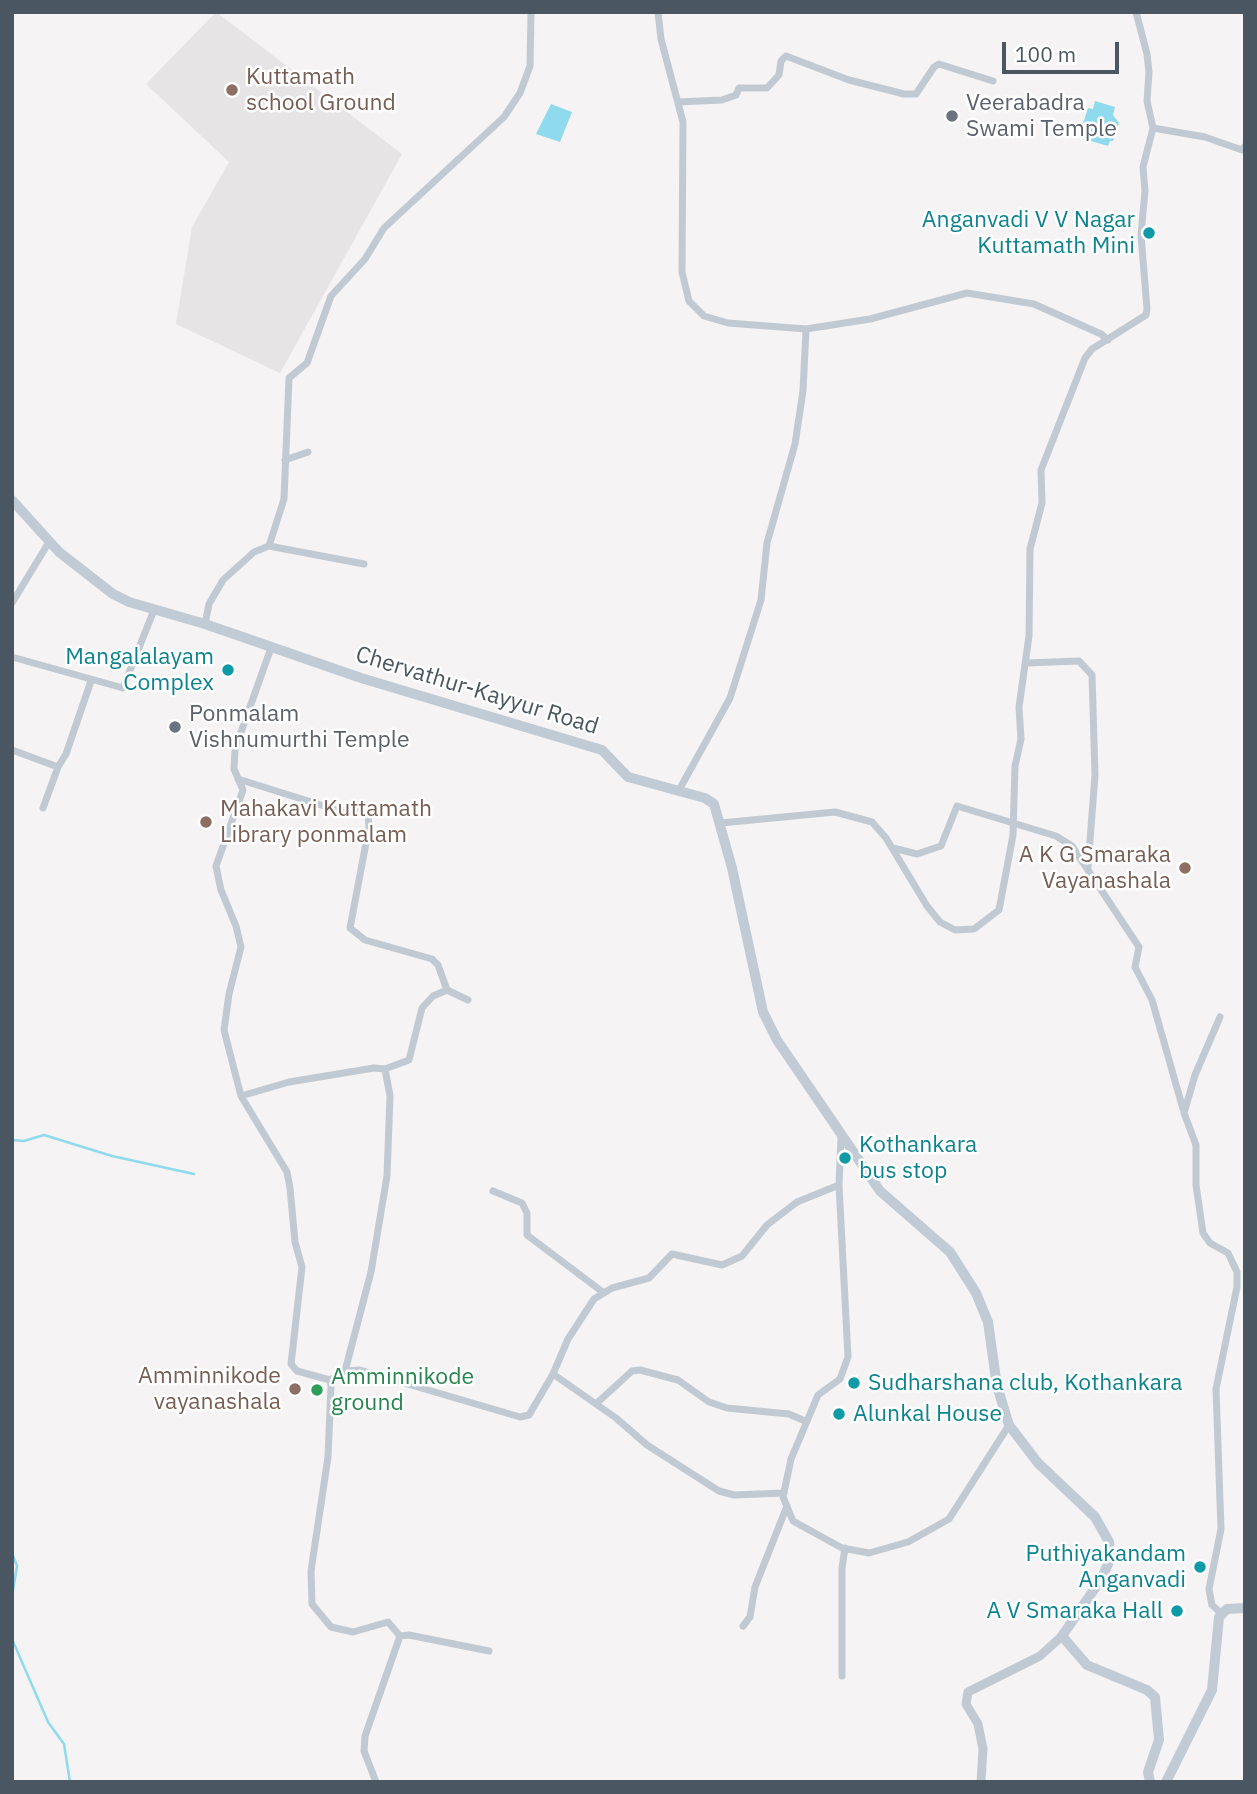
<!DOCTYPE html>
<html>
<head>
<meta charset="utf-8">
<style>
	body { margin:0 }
	#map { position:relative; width:1257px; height:1794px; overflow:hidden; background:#f5f3f3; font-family:"IBM Plex Sans",sans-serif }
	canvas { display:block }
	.frame { position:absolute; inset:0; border:14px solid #4a5661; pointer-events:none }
	.scale { position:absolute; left:1002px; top:42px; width:117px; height:32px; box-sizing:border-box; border:4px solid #4a5661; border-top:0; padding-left:9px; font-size:21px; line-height:24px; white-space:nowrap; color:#4a5661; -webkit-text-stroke:5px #fff; paint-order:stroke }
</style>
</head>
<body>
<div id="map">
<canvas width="1257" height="1794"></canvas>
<div class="frame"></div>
<div class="scale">100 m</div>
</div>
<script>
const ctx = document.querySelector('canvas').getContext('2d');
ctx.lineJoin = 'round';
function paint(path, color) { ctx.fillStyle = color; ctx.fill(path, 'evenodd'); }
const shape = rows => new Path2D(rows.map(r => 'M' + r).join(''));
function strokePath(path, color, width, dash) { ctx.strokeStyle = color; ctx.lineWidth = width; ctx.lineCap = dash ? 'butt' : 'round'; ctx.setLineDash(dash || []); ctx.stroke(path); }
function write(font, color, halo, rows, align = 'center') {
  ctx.font = font + ' "IBM Plex Sans",sans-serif'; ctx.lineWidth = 5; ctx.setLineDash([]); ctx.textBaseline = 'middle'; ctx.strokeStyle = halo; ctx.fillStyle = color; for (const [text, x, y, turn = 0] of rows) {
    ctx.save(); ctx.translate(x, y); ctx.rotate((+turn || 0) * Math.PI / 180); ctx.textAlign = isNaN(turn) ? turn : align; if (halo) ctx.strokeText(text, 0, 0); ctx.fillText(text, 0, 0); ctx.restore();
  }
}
const education = shape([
	[216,12,402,154,280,373,176,324,192,227,229,162,146,84]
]);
const water = shape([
	[1095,101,1115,107,1113,115,1119,123,1113,141,1110,141,1108,146,1084,139,1085,135,1080,133,1088,108,1093,109],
	[551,104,572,112,560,142,536,134]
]);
const stream = shape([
	[12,1140,24,1141,44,1135,112,1156,194,1174],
	[12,1553,17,1566,12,1597],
	[12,1639,48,1722,64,1744,70,1782]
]);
const minor = shape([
	[658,12,661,39,683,122,682,272,689,301,704,316,728,323,806,329,870,319,967,293,1034,304,1101,334,1108,340],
	[678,102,722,100,736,95,739,88,767,88,779,75,781,61,786,56,849,80,904,94,916,94,934,67,939,64,993,81],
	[1153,128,1205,137,1242,150,1245,146],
	[285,460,308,452],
	[269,546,364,564],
	[12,603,49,542],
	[205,624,209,604,223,580,254,552,269,546,284,499,289,378,307,363,331,296,365,259,384,228,504,117,520,93,530,66,531,12],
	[271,648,235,749,234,769,243,790,216,866,221,890,236,926,241,947,229,994,224,1030,241,1096,287,1172,290,1188,295,1242,302,1267,291,1364,297,1371,330,1380,331,1386,328,1457,311,1571,312,1604,331,1627,353,1632,388,1622,400,1636,365,1736,364,1751,376,1782],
	[12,657,123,688,154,610],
	[1026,663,1079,661,1092,675,1095,775,1088,867],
	[12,750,58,767,43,808],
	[58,767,66,754,91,681],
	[238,779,340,811,357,810,368,815,369,827,350,928,365,940,432,959,438,965,447,990,468,1000],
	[678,792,730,698,761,600,767,543,795,444,803,391,806,329],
	[721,823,835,812,872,822,886,838,927,906,940,922,955,930,974,929,999,910,1013,835,1015,766,1021,739,1019,707,1029,636,1030,549,1042,503,1041,470,1085,358,1092,349,1146,315,1147,309,1141,235,1145,191,1143,167,1153,128,1147,101,1149,72,1147,54,1136,12],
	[893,848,917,854,941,846,957,806,1056,836,1072,846,1139,947,1135,967,1152,1000,1183,1109],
	[1220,1017,1195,1075,1184,1113,1196,1145,1196,1185,1203,1233,1210,1243,1228,1253,1237,1272,1237,1287,1216,1389,1221,1529,1209,1589,1212,1605,1221,1613],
	[385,1069,409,1060,422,1008,433,996,447,990],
	[241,1096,289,1082,374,1068,385,1069,390,1096,387,1176,371,1272,345,1371],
	[841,1137,839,1185,848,1357,840,1379,818,1395,791,1459,783,1497,793,1521,842,1548,869,1553,908,1542,949,1519,1009,1425],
	[493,1191,522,1203,527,1213,527,1235,604,1293],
	[553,1374,568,1339,594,1299,612,1288,649,1278,672,1254,722,1265,742,1256,767,1225,797,1202,839,1185],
	[330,1380,345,1371,360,1370,520,1417,529,1415,553,1374,616,1418,647,1445,719,1491,734,1495,784,1493],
	[597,1403,632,1371,640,1370,678,1380,709,1402,727,1408,789,1414,805,1421],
	[743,1626,750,1617,755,1587,787,1506],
	[400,1636,409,1635,489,1651],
	[842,1676,842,1568,845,1548]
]);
const tertiary = shape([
	[981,1782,983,1749,978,1724,966,1704,968,1692,1040,1656,1062,1636]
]);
const secondary = shape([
	[12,500,59,552,113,594,129,602,205,624,361,678,602,750,628,777,705,798,714,804,732,868,763,1012,777,1040,880,1191,950,1252,976,1293,988,1322,997,1386,1009,1425,1038,1463,1095,1517,1109,1542,1111,1557,1102,1578,1062,1636,1087,1665,1147,1690,1155,1697,1159,1740,1148,1772,1150,1782],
	[1166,1782,1212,1690,1219,1617,1227,1609,1245,1608]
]);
const markers = [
	[232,90,7,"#8d6e63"],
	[952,116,7,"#6b7280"],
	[1149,233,7,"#0f9aa8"],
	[228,670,7,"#0f9aa8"],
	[175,727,7,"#6b7280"],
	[206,822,7,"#8d6e63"],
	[1185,868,7,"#8d6e63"],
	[845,1158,7,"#0f9aa8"],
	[854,1383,7,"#0f9aa8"],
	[295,1389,7,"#8d6e63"],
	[317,1390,7,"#2e9e5b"],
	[839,1414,7,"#0f9aa8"],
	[1200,1567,7,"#0f9aa8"],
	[1177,1611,7,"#0f9aa8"]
];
const educationNames = [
	["Kuttamath",246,77],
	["school Ground",246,103],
	["Mahakavi Kuttamath",220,809],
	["Library ponmalam",220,835],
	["A K G Smaraka",1171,855,"right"],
	["Vayanashala",1171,881,"right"],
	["Amminnikode",281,1376,"right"],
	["vayanashala",281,1402,"right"]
];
const worshipNames = [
	["Veerabadra",966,103],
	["Swami Temple",966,129],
	["Ponmalam",189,714],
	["Vishnumurthi Temple",189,740]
];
const cultureNames = [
	["Anganvadi V V Nagar",1135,220],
	["Kuttamath Mini",1135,246],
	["Mangalalayam",214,657],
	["Complex",214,683],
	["Kothankara",859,1145,"left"],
	["bus stop",859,1171,"left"],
	["Sudharshana club, Kothankara",868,1383,"left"],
	["Alunkal House",853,1414,"left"],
	["Puthiyakandam",1186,1554],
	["Anganvadi",1186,1580],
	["A V Smaraka Hall",1163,1611]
];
const streetNames = [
	["Chervathur-Kayyur Road",477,691,17]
];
const leisureNames = [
	["Amminnikode",331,1377],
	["ground",331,1403]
];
paint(education, '#e6e4e5');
paint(water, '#90daee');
strokePath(stream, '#90daee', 2.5);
strokePath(minor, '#c1cad2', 7);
strokePath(tertiary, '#c1cad2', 9);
strokePath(secondary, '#c1cbd6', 10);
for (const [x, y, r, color] of markers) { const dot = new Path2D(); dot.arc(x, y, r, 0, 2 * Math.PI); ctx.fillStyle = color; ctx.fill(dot); strokePath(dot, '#fff', 2.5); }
write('23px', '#785e54', '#fff', educationNames, 'left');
write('23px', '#5b616d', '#fff', worshipNames, 'left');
write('23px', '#0d838f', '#fff', cultureNames, 'right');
write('23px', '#4a5661', '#fff', streetNames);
write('23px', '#27864d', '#fff', leisureNames, 'left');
</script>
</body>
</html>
